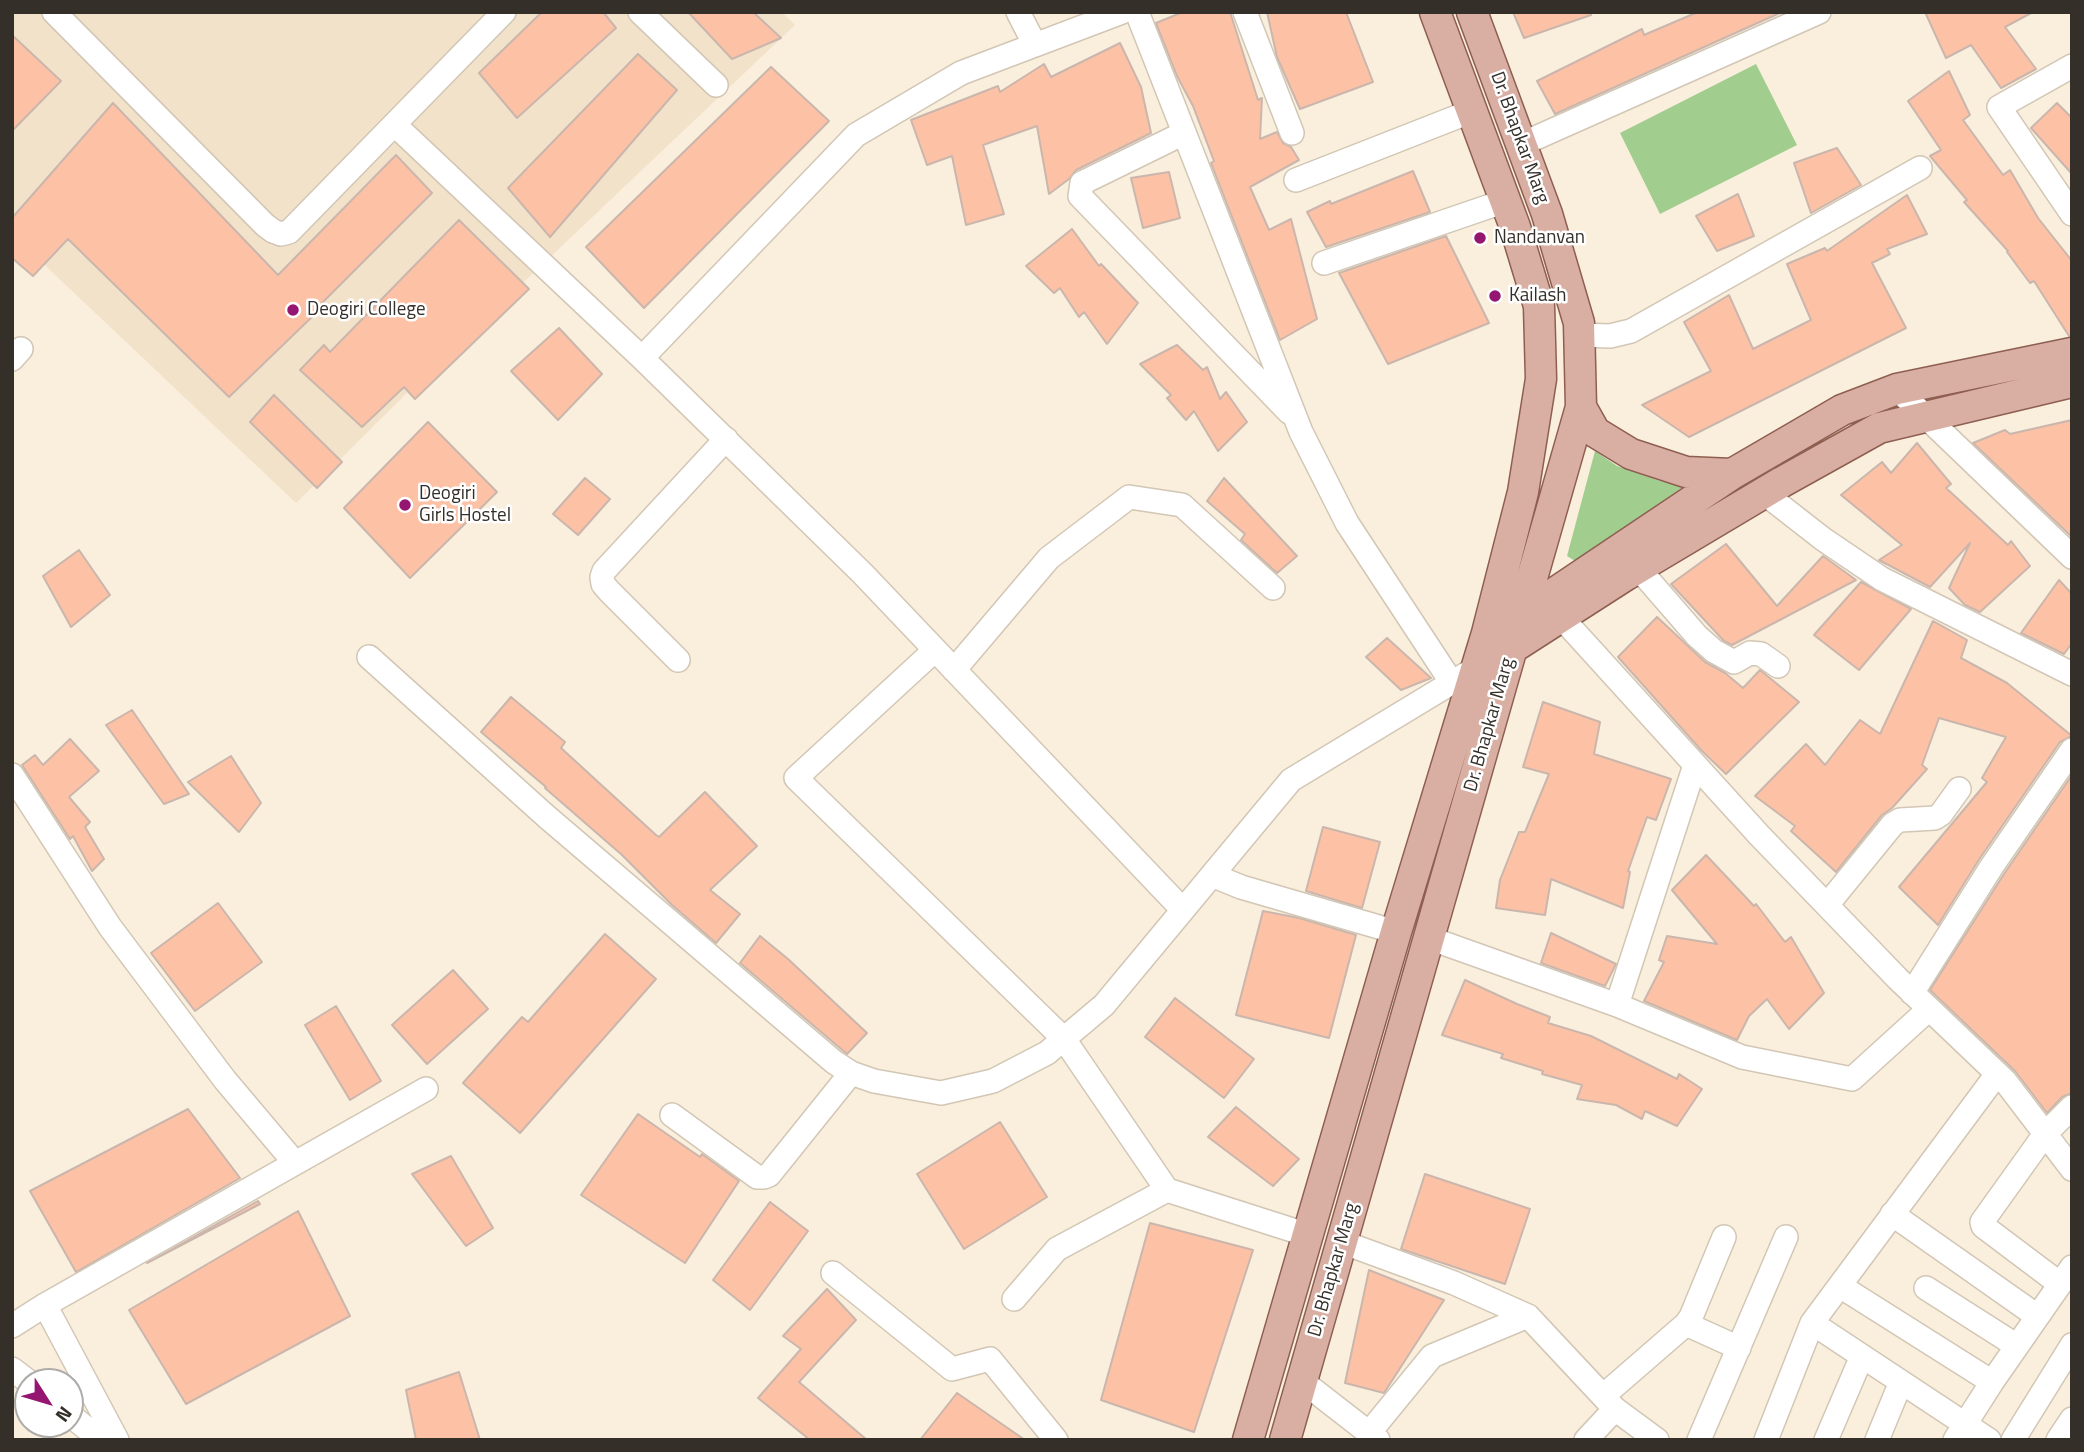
<!DOCTYPE html>
<html>
<head>
<meta charset="utf-8">
<style>
	body { margin:0 }
	#map { position:relative; width:2084px; height:1452px; overflow:hidden; background:#faeedc; font-family:"Titillium Web",sans-serif }
	canvas { display:block }
	.frame { position:absolute; inset:0; border:14px solid #342f29; pointer-events:none }
	.north { position:absolute; left:14px; top:1368px; width:70px; height:70px; box-sizing:border-box; background:#fff; border:2px solid #aeaca9; border-radius:50%; rotate:127deg; font-size:19px; font-weight:700; line-height:28px; text-align:center; color:#342f29 }
	.north::after { content:''; display:block; margin:auto; width:24px; height:32px; background:#951670; clip-path:polygon(50% 0,100% 100%,50% 72%,0 100%) }
</style>
</head>
<body>
<div id="map">
<canvas width="2084" height="1452"></canvas>
<div class="frame"></div>
<div class="north">N</div>
</div>
<script>
const ctx = document.querySelector('canvas').getContext('2d');
ctx.lineJoin = 'round';
function paint(path, color) { ctx.fillStyle = color; ctx.fill(path, 'evenodd'); }
const shape = rows => new Path2D(rows.map(r => 'M' + r).join(''));
function strokePath(path, color, width, dash) { ctx.strokeStyle = color; ctx.lineWidth = width; ctx.lineCap = dash ? 'butt' : 'round'; ctx.setLineDash(dash || []); ctx.stroke(path); }
function write(font, color, halo, rows, align = 'center') {
  ctx.font = font + ' "Titillium Web",sans-serif'; ctx.lineWidth = 5; ctx.setLineDash([]); ctx.textBaseline = 'middle'; ctx.strokeStyle = halo; ctx.fillStyle = color; for (const [text, x, y, turn = 0] of rows) {
    ctx.save(); ctx.translate(x, y); ctx.rotate((+turn || 0) * Math.PI / 180); ctx.textAlign = isNaN(turn) ? turn : align; if (halo) ctx.strokeText(text, 0, 0); ctx.fillText(text, 0, 0); ctx.restore();
  }
}
const built = shape([
	[12,12,782,12,795,25,413,387,296,503,12,234]
]);
const green = shape([
	[1756,64,1797,145,1660,214,1620,133],
	[1595,451,1617,466,1660,481,1686,485,1575,561,1567,556]
]);
const building = shape([
	[542,12,603,12,616,28,517,118,479,73,542,12],
	[688,12,753,12,781,38,732,59,688,12],
	[1183,12,1230,12,1258,100,1262,98,1260,139,1277,132,1283,143,1291,147,1299,160,1250,187,1269,230,1291,219,1317,319,1280,340,1211,163,1214,161,1193,106,1177,76,1156,23,1183,12],
	[1267,12,1346,12,1373,82,1300,109,1277,57,1267,12],
	[1513,12,1590,12,1591,15,1524,38,1513,12],
	[1698,12,1782,12,1555,114,1537,81,1642,29,1644,35,1698,12],
	[1925,12,2033,12,2005,27,2036,69,2001,88,1971,45,1946,58,1925,12],
	[12,35,61,81,12,131,12,35],
	[1120,43,1141,87,1151,133,1076,170,1069,179,1049,194,1037,126,983,145,1004,214,966,225,952,156,927,165,911,120,998,86,1000,92,1044,64,1051,77,1120,43],
	[638,54,677,90,550,237,508,188,638,54],
	[771,67,829,121,644,308,586,247,771,67],
	[1949,71,1970,115,1963,120,2003,175,2010,170,2038,218,2072,261,2072,336,2069,336,2034,281,2030,283,2007,252,2008,251,1964,202,1967,200,1930,156,1941,150,1908,101,1949,71],
	[113,103,278,275,396,155,432,193,313,312,315,314,229,397,68,239,33,276,12,258,12,218,113,103],
	[2057,103,2072,118,2072,174,2031,128,2057,103],
	[1837,148,1861,185,1811,213,1794,163,1837,148],
	[1413,171,1430,212,1326,247,1307,212,1330,201,1331,204,1413,171],
	[1169,172,1180,218,1143,228,1131,178,1169,172],
	[1738,194,1754,236,1717,251,1696,216,1738,194],
	[1907,195,1927,234,1887,249,1890,254,1872,263,1906,328,1689,437,1642,405,1711,371,1684,322,1729,295,1753,349,1811,320,1787,264,1825,248,1827,251,1907,195],
	[459,220,529,289,415,399,404,387,362,427,300,370,324,345,330,352,459,220],
	[1072,229,1099,266,1101,264,1138,303,1107,344,1084,312,1079,317,1060,288,1054,293,1026,266,1072,229],
	[1446,236,1489,323,1388,364,1339,273,1446,236],
	[559,328,602,374,558,420,511,371,559,328],
	[1177,345,1203,370,1207,367,1220,399,1226,392,1247,422,1218,451,1194,411,1186,420,1167,398,1171,395,1140,364,1177,345],
	[274,395,342,462,317,488,250,422,274,395],
	[2072,420,2072,537,1973,443,2005,430,2010,434,2072,420],
	[428,422,497,492,410,578,344,508,428,422],
	[1917,443,1951,484,1946,488,2008,545,2011,541,2030,566,1980,612,1965,605,1949,588,1970,543,1930,587,1879,560,1902,545,1841,495,1882,462,1891,473,1917,443],
	[585,478,610,499,578,535,553,514,585,478],
	[1224,478,1297,556,1277,573,1241,540,1245,534,1207,501,1224,478],
	[1726,544,1777,606,1823,556,1856,580,1732,645,1724,641,1671,584,1726,544],
	[79,550,110,595,71,627,43,576,79,550],
	[2059,580,2072,594,2072,643,2064,654,2021,633,2059,580],
	[1861,582,1911,609,1859,670,1814,635,1861,582],
	[1657,617,1705,662,1725,673,1743,688,1760,670,1799,702,1726,774,1701,750,1618,657,1657,617],
	[1933,621,1967,640,1961,658,2007,683,2072,736,2060,742,1980,858,1938,925,1899,887,1987,782,1982,778,2006,737,1939,718,1922,765,1927,769,1892,808,1882,815,1836,872,1791,831,1795,826,1755,796,1806,744,1825,765,1860,720,1880,734,1933,621],
	[1387,638,1431,678,1401,690,1366,657,1387,638],
	[511,697,565,742,561,748,656,835,659,837,705,792,757,846,710,890,740,914,716,943,672,905,622,855,545,788,546,787,481,732,511,697],
	[1543,702,1600,722,1594,754,1671,779,1656,820,1647,817,1628,871,1630,872,1623,908,1551,879,1545,915,1496,908,1500,880,1519,832,1525,832,1549,774,1523,767,1543,702],
	[132,710,189,794,164,804,106,725,132,710],
	[70,739,99,771,69,797,90,822,85,827,104,859,92,871,73,836,70,839,22,765,35,755,43,765,70,739],
	[231,756,261,803,239,832,188,782,231,756],
	[2072,775,2072,1093,2062,1097,2047,1113,2015,1071,1930,990,2004,874,2072,775],
	[1323,827,1380,842,1362,908,1306,891,1323,827],
	[1706,855,1754,906,1756,904,1785,942,1791,937,1824,993,1789,1029,1767,999,1749,1016,1737,1040,1644,1001,1664,962,1659,960,1667,936,1717,944,1672,890,1706,855],
	[218,903,262,962,195,1011,151,953,218,903],
	[1263,911,1299,918,1356,935,1329,1038,1236,1015,1263,911],
	[1551,933,1616,964,1605,986,1541,963,1551,933],
	[605,934,656,979,520,1133,463,1083,522,1017,528,1022,605,934],
	[760,936,788,959,867,1033,847,1054,740,963,760,936],
	[453,970,488,1009,427,1064,392,1025,453,970],
	[1465,980,1517,1004,1550,1017,1548,1023,1591,1036,1677,1079,1679,1074,1702,1089,1677,1126,1645,1111,1642,1119,1616,1105,1577,1099,1582,1085,1542,1074,1543,1071,1501,1058,1503,1054,1442,1035,1465,980],
	[1175,998,1254,1059,1224,1098,1145,1037,1175,998],
	[336,1006,381,1081,350,1100,305,1025,336,1006],
	[1236,1107,1299,1159,1273,1186,1208,1137,1236,1107],
	[188,1109,240,1178,76,1272,30,1191,188,1109],
	[638,1114,700,1157,702,1154,739,1181,685,1263,581,1195,638,1114],
	[1000,1122,1047,1197,964,1249,917,1174,1000,1122],
	[451,1156,493,1228,466,1246,412,1174,451,1156],
	[1425,1174,1530,1209,1505,1284,1401,1249,1425,1174],
	[258,1201,260,1204,147,1263,258,1201],
	[770,1202,808,1231,750,1310,713,1280,770,1202],
	[298,1211,350,1316,186,1404,129,1310,298,1211],
	[1150,1223,1253,1250,1194,1432,1101,1400,1150,1223],
	[1369,1270,1444,1300,1384,1393,1345,1383,1369,1270],
	[827,1289,856,1320,799,1382,867,1440,810,1440,758,1398,801,1349,783,1336,827,1289],
	[459,1372,480,1440,416,1440,406,1390,459,1372],
	[957,1393,1025,1440,920,1440,957,1393]
]);
const minor = shape([
	[54,12,265,225,273,231,281,234,289,232,504,12],
	[640,12,716,85],
	[1018,12,1035,45],
	[1137,12,1301,432,1347,523,1452,683],
	[1245,12,1292,133],
	[2072,66,1999,107,2072,214],
	[395,125,642,358,862,573,1183,910],
	[1184,133,1082,183,1080,196,1289,412],
	[1522,144,1819,12],
	[1296,180,1472,111],
	[1324,263,1505,201],
	[1579,335,1610,336,1631,331,1920,168],
	[642,358,856,135,961,73,1122,12],
	[12,359,21,349],
	[1897,389,2072,557],
	[1764,493,1823,539,1882,579,2072,674],
	[1638,568,1697,636,1714,651,1734,662,1750,653,1761,654,1778,666],
	[1551,606,1759,835,1898,979,2005,1081,2072,1169],
	[935,650,796,778,1064,1039,1167,1190,1308,1235],
	[369,657,547,817,834,1062,851,1073,874,1081,941,1093,993,1081,1047,1053,1104,1005,1291,780,1476,668],
	[678,660,609,591,603,584,602,577,604,571,726,439],
	[954,670,1049,558,1129,497,1182,505,1273,588],
	[12,775,110,927,225,1080,295,1163],
	[1212,875,1241,887,1396,932],
	[1827,905,1893,824,1900,820,1935,818,1941,814,1959,789],
	[1429,938,1617,1005,1742,1057,1852,1079,1929,1009],
	[1912,993,1992,866,2072,750],
	[1617,1005,1695,765],
	[672,1115,757,1177,764,1177,769,1175,851,1073],
	[1892,1214,2037,1316],
	[1342,1242,1454,1283,1528,1316,1615,1409],
	[833,1273,952,1369,990,1359,1056,1440],
	[2060,1284,1983,1226,1982,1222,2045,1134,2072,1107],
	[1840,1286,1992,1382],
	[1926,1288,2017,1346],
	[1014,1299,1057,1249,1167,1190],
	[45,1305,117,1440],
	[1812,1323,1989,1440],
	[1686,1324,1739,1348],
	[12,1326,45,1305,426,1089],
	[12,1369,29,1382],
	[1302,1381,1378,1440],
	[1603,1396,1686,1324,1691,1317,1724,1237],
	[70,1415,101,1440],
	[1369,1433,1432,1356,1528,1316],
	[1586,1440,1615,1409,1657,1440],
	[1699,1440,1786,1237],
	[1766,1440,1812,1323,1997,1074],
	[1826,1440,1862,1356],
	[1877,1440,1901,1382],
	[1955,1440,1992,1382,2072,1267],
	[2013,1440,2072,1345],
	[2058,1440,2072,1419]
]);
const major = shape([
	[1581,407,1595,432,1631,454,1686,472,1732,474],
	[1516,619,1732,474,1842,410,1897,389,2072,353],
	[1503,654,1626,575,1782,482,1879,428,2072,382],
	[1248,1440,1396,932,1487,633,1523,492,1541,379,1539,306,1515,227,1435,12],
	[1285,1440,1581,407,1579,323,1547,214,1472,12]
]);
const markers = [
	[1480,238,7,"#951670"],
	[1495,296,7,"#951670"],
	[293,310,7,"#951670"],
	[405,505,7,"#951670"]
];
const streetNames = [
	["Dr. Bhapkar Marg",1519,138,70],
	["Dr. Bhapkar Marg",1490,725,-74],
	["Dr. Bhapkar Marg",1334,1270,-74]
];
const poiNames = [
	["Nandanvan",1494,238],
	["Kailash",1509,296],
	["Deogiri College",307,310],
	["Deogiri",419,494],
	["Girls Hostel",419,516]
];
paint(built, '#f3e2ca');
paint(green, '#a1cd8f');
paint(building, '#fdc2a6');
strokePath(building, '#cab6ac', 2);
strokePath(minor, '#d2c6b5', 26);
strokePath(major, '#8e5f51', 33);
strokePath(minor, '#fff', 23);
strokePath(major, '#d9afa4', 30);
for (const [x, y, r, color] of markers) { const dot = new Path2D(); dot.arc(x, y, r, 0, 2 * Math.PI); ctx.fillStyle = color; ctx.fill(dot); strokePath(dot, '#fff', 2.5); }
write('19px', '#342f29', '#fff', streetNames);
write('19px', '#342f29', '#fff', poiNames, 'left');
</script>
</body>
</html>
